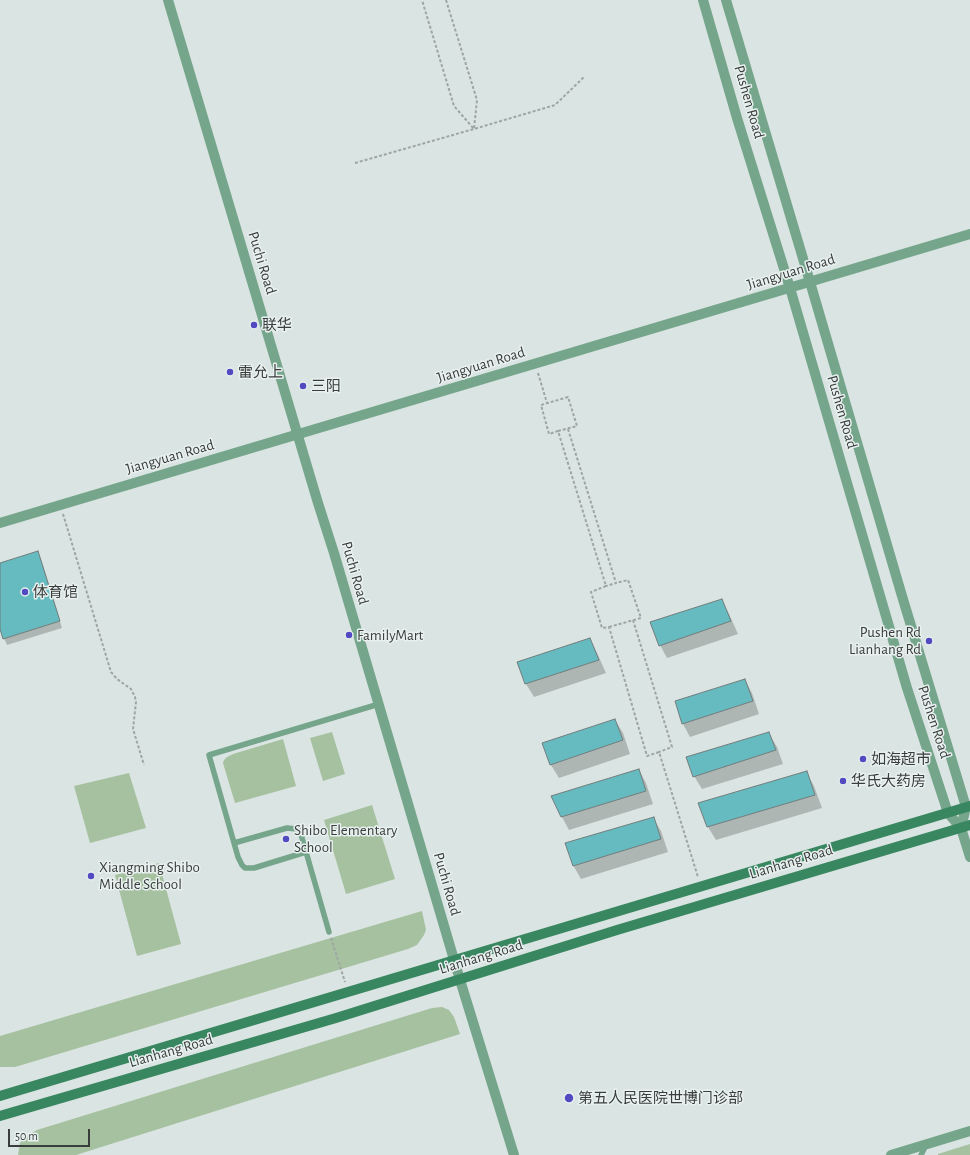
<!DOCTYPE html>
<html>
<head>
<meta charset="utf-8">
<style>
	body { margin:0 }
	#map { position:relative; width:970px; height:1155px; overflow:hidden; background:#dae4e2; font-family:"Alegreya Sans",sans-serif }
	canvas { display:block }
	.scale { position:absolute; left:8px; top:1129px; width:82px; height:18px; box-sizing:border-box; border:2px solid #393d3c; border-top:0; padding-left:5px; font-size:12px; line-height:14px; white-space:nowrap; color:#393d3c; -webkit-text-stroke:3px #e8f1ef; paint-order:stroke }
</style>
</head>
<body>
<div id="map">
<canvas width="970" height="1155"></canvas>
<div class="scale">50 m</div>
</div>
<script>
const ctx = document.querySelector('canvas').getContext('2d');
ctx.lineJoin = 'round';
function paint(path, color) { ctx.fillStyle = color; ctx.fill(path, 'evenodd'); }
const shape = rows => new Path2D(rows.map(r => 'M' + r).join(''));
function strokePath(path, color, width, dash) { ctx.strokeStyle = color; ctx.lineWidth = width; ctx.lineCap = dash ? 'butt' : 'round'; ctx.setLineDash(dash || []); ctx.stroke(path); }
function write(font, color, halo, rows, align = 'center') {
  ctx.font = font + ' "Alegreya Sans","Noto Sans SC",sans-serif'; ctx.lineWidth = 3; ctx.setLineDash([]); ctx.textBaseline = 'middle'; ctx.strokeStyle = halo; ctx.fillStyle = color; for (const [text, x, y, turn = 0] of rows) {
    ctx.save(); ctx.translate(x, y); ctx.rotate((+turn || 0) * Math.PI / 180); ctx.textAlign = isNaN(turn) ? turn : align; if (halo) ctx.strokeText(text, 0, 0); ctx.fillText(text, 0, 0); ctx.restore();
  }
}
const green = shape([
	[332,732,345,774,323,781,310,738],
	[283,739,296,786,235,803,223,763,224,760,227,757,233,754],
	[129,773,146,828,90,843,74,786],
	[372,805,395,879,346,894,324,820],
	[159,863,181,944,137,956,115,875],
	[422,911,426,930,424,935,417,945,408,949,15,1067,0,1067,0,1036],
	[442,1007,449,1010,454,1017,460,1034,76,1155,18,1155,20,1143,25,1137,37,1130,432,1008],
	[970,1144,970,1155,938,1155,938,1154]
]);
const shadow = shape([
	[37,552,41,559,62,628,7,645,4,638,0,626,0,564],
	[722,601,729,614,738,634,667,658,660,645],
	[590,640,597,653,606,673,534,697,526,684,519,662],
	[745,680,752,693,759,714,690,737,683,724,676,702],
	[615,720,623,733,630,754,559,778,551,765,543,743],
	[769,734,777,747,783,764,702,789,694,776],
	[639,770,646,783,653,804,569,830,562,817],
	[806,772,814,786,822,808,716,840,708,827,700,804],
	[653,818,661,831,668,852,581,879,573,865]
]);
const building = shape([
	[38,551,60,621,3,639,0,629,0,563,38,551],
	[722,599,731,621,659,646,650,622,722,599],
	[590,638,599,660,525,684,517,662,590,638],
	[745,679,753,701,682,724,675,701,745,679],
	[615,719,623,740,550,765,542,743,615,719],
	[769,732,776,750,693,777,686,757,769,732],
	[639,769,646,791,561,817,551,796,639,769],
	[807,771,815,795,707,827,698,803,807,771],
	[654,817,661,839,573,866,565,843,654,817]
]);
const path = shape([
	[446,0,477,100,474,129,555,105,584,77],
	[355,163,474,129,454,106,422,0],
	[538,373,547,403],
	[568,429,616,583,606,586],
	[558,431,577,426,568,397,541,405,549,434,558,431,606,586,591,592,602,628,609,627,647,756,659,752,698,877],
	[63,514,111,672,117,679,131,689,135,697,136,702,133,729,144,765],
	[633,620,672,747,659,752],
	[609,627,641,618,628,580,616,583],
	[331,938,345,982]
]);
const lane = shape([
	[234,843,287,828,297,829,300,831,329,932],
	[306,852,254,868,245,868,242,865,238,857,209,755,379,704],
	[921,1155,926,1145]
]);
const street = shape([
	[168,0,318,503,334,553,460,980,514,1155],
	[703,0,737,118,790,288,907,688,948,813,961,828,970,857],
	[726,0,810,282,902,596,966,807,961,828],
	[0,523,970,234],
	[891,1155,970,1131]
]);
const secondary = shape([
	[0,1096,970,806],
	[0,1116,336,1018,617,930,970,825]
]);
const markers = [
	[254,325,4,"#524ac1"],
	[230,372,4,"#524ac1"],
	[303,386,4,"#524ac1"],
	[25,592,4,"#524ac1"],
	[349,635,4,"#524ac1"],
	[929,641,4,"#524ac1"],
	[863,759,4,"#524ac1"],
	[843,781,4,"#524ac1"],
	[286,839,4,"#524ac1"],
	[91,876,4,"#524ac1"],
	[569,1098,5,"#524ac1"]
];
const streetNames = [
	["Pushen Road",749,102,74],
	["Puchi Road",262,263,73],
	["Jiangyuan Road",791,272,-17],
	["Jiangyuan Road",481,365,-17],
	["Pushen Road",842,412,74],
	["Jiangyuan Road",170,457,-16],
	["Puchi Road",355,573,74],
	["Pushen Road",934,722,72],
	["Lianhang Road",791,862,-17],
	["Puchi Road",447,884,74],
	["Lianhang Road",481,957,-17],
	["Lianhang Road",171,1051,-16]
];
const poiNames = [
	["联华",262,325],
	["雷允上",238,372],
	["三阳",311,386],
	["体育馆",33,592],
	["Pushen Rd",921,632,"right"],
	["Lianhang Rd",921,649,"right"],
	["FamilyMart",357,635],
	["如海超市",871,759],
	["华氏大药房",851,781],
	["Shibo Elementary",294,830],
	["School",294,847],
	["Xiangming Shibo",99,867],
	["Middle School",99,884],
	["第五人民医院世博门诊部",578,1098]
];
paint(green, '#a6c1a0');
paint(shadow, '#0003');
paint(building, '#65bbbf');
strokePath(building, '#737c7c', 1);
strokePath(path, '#9ea6a4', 2, [3, 2]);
strokePath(lane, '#75a58b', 5.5);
strokePath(street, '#75a58b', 10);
strokePath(secondary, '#398761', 10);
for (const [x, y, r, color] of markers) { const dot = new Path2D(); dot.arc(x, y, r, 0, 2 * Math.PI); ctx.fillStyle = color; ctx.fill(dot); strokePath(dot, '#e8f1ef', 1.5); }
write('15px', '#393d3c', '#e8f1ef', streetNames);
write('15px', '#393d3c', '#e8f1ef', poiNames, 'left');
</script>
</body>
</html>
